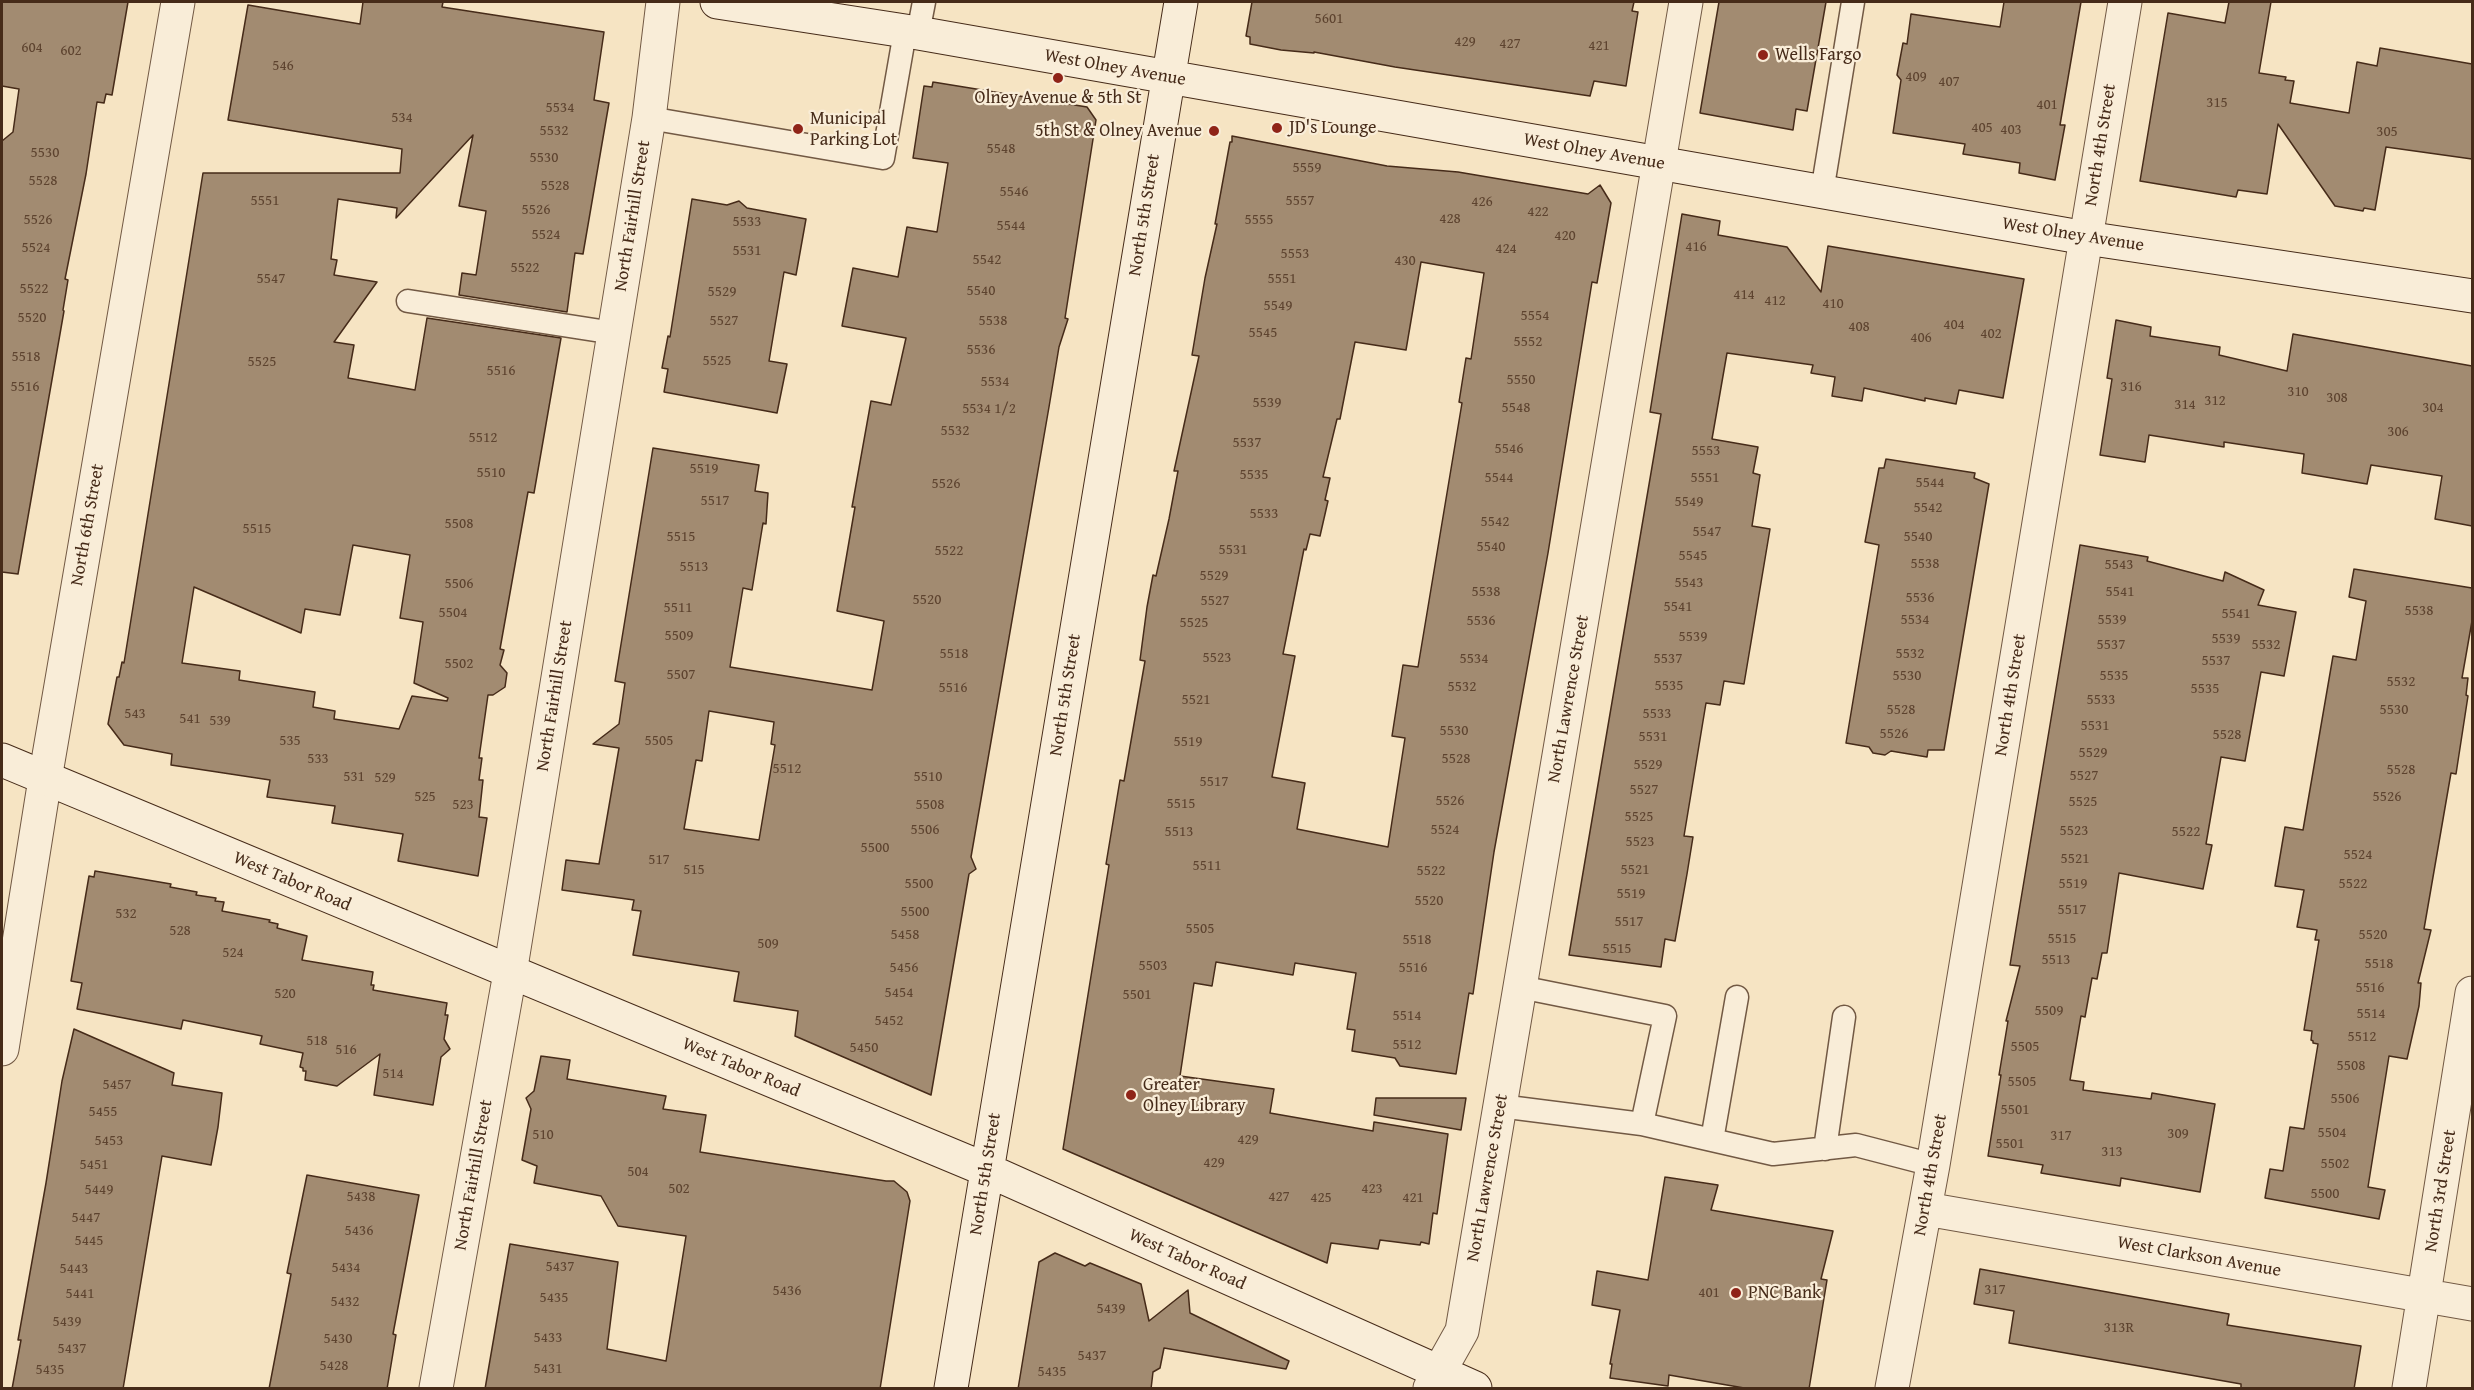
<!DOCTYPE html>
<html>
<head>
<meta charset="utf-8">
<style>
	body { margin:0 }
	#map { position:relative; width:2474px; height:1390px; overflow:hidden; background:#f6e4c3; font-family:"Gentium Book Plus",serif }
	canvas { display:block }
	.frame { position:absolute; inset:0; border:3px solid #462b19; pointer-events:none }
</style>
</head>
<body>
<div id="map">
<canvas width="2474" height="1390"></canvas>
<div class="frame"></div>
</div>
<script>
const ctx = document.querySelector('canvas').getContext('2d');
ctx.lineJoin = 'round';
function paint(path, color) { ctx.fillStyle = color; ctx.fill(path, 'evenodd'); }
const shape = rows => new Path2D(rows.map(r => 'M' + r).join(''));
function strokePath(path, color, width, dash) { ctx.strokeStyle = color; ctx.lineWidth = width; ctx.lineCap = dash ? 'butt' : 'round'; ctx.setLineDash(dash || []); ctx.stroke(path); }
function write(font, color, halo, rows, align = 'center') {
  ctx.font = font + ' "Gentium Book Plus",serif'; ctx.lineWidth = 4.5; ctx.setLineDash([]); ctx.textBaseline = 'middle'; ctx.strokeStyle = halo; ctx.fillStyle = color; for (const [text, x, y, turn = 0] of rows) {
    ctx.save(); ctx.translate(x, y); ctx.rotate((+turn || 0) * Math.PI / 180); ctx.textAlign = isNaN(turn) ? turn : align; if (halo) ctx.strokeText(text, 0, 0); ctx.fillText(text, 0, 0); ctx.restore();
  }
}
const building = shape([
	[2,2,128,2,112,95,106,94,104,103,97,102,86,174,65,279,68,280,63,310,64,311,18,574,2,572,2,141,13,132,19,89,2,86,2,2],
	[363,2,443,2,442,7,604,32,594,100,609,103,583,254,575,253,567,312,459,295,462,273,476,275,486,211,459,206,473,135,396,218,397,208,338,199,331,259,337,260,334,275,377,282,334,342,354,345,348,378,415,390,427,318,561,338,534,493,528,492,500,649,504,650,500,665,507,673,505,687,493,695,488,695,479,758,482,758,479,780,483,780,479,817,487,818,478,876,398,861,403,834,332,823,335,806,267,797,270,780,171,765,172,754,124,745,108,724,117,677,119,677,122,662,124,663,203,173,400,173,402,149,228,120,248,5,360,24,363,2],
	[353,545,410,555,400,618,423,622,414,683,448,698,447,701,412,696,399,729,334,719,335,711,313,707,315,692,239,680,240,671,182,663,194,587,301,633,305,609,340,615,353,545],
	[1252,2,1634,2,1632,11,1638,12,1626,86,1594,81,1590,96,1395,67,1314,52,1314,53,1281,50,1250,44,1250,37,1246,36,1252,2],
	[1719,2,1826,2,1807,111,1796,109,1793,130,1700,113,1719,2],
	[2004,2,2081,2,2060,125,2065,125,2055,180,2019,173,2020,163,1963,154,1965,144,1893,133,1901,80,1897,75,1903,43,1907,44,1911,14,2000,27,2004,2],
	[2229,2,2271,2,2259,73,2286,77,2285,80,2294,81,2290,103,2349,113,2357,62,2377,66,2380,48,2472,64,2472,159,2386,147,2375,210,2364,208,2363,211,2335,206,2278,124,2267,194,2238,190,2236,197,2140,181,2168,13,2225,23,2229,2],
	[933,82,1087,107,1096,120,1065,318,1068,319,1059,347,1049,407,971,857,976,869,969,874,931,1095,795,1036,798,1011,734,1001,739,972,633,955,641,911,632,910,634,900,562,890,566,860,599,864,619,748,593,744,619,724,625,683,615,681,653,448,759,465,755,491,768,493,766,524,763,523,752,590,743,588,730,667,872,690,884,621,837,611,855,507,852,507,871,401,891,405,906,338,842,326,853,268,898,277,907,227,937,232,948,163,913,158,924,86,932,87,933,82],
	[709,711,774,722,771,744,775,745,759,840,684,829,696,760,702,761,709,711],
	[1232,136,1387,166,1458,172,1588,194,1600,185,1611,203,1597,283,1592,282,1548,553,1494,852,1473,994,1469,993,1456,1074,1400,1066,1395,1058,1352,1051,1355,1030,1347,1029,1356,973,1295,963,1293,975,1216,962,1212,986,1194,983,1180,1076,1274,1089,1270,1113,1373,1131,1374,1122,1448,1134,1437,1214,1433,1213,1429,1244,1421,1242,1420,1245,1380,1240,1378,1249,1331,1243,1327,1263,1063,1149,1109,865,1106,864,1120,780,1124,781,1145,661,1140,660,1147,607,1153,575,1156,576,1169,519,1178,471,1174,471,1199,356,1192,355,1205,278,1217,224,1215,224,1230,142,1232,142,1232,136],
	[1421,262,1484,273,1471,359,1466,358,1459,402,1462,403,1418,667,1403,665,1392,736,1405,738,1388,847,1297,829,1305,783,1272,777,1295,656,1283,654,1304,549,1306,550,1310,534,1320,536,1328,501,1325,500,1330,478,1323,477,1337,419,1340,419,1355,342,1406,350,1421,262],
	[692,199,727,205,739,201,747,208,806,219,796,275,784,272,769,361,787,364,777,413,664,392,668,369,662,368,668,336,670,337,692,199],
	[1682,214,1720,221,1718,235,1787,247,1821,292,1828,246,2024,279,2003,398,1959,390,1956,404,1925,398,1925,401,1864,388,1862,401,1832,396,1835,377,1811,373,1813,365,1727,353,1712,439,1758,447,1753,473,1760,475,1752,526,1770,529,1744,684,1724,681,1720,705,1706,703,1684,836,1693,837,1687,874,1675,941,1665,939,1661,967,1569,955,1661,414,1650,412,1682,214],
	[2116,320,2151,327,2150,336,2220,347,2219,355,2287,371,2293,334,2472,366,2472,526,2435,519,2442,476,2371,465,2367,484,2302,473,2304,454,2224,442,2224,447,2149,435,2145,462,2100,455,2112,379,2107,378,2116,320],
	[1886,459,1975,473,1974,478,1989,484,1944,750,1928,750,1927,757,1891,751,1885,755,1873,753,1869,747,1846,743,1879,545,1865,542,1879,468,1884,468,1886,459],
	[2080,545,2148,557,2147,561,2223,581,2225,572,2264,590,2258,605,2296,612,2284,676,2261,672,2245,761,2221,757,2206,844,2212,845,2203,889,2119,873,2107,953,2102,953,2097,979,2092,978,2085,1017,2081,1016,2070,1080,2084,1082,2083,1090,2151,1099,2152,1093,2215,1104,2200,1192,2121,1178,2120,1186,2041,1173,2043,1165,1988,1156,2001,1075,1999,1075,2008,1021,2006,1021,2020,966,2010,965,2080,545],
	[2354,569,2472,588,2472,621,2462,678,2468,678,2466,695,2468,696,2456,774,2451,773,2424,929,2431,930,2418,983,2421,983,2419,1006,2407,1059,2389,1056,2368,1187,2385,1190,2379,1219,2265,1198,2270,1169,2283,1171,2290,1127,2304,1129,2318,1044,2313,1043,2313,1041,2311,1040,2312,1031,2304,1030,2319,940,2315,940,2317,930,2297,927,2304,890,2275,886,2285,827,2303,830,2333,656,2356,660,2366,601,2349,597,2354,569],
	[95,871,171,884,170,887,197,892,196,895,216,898,215,901,224,902,222,911,270,920,269,922,278,924,277,928,307,936,302,960,373,972,371,985,374,985,373,990,447,1003,445,1015,448,1015,444,1039,450,1049,441,1057,433,1105,374,1095,380,1054,337,1086,305,1080,306,1071,303,1071,303,1068,300,1067,303,1053,260,1044,262,1036,183,1020,181,1029,77,1009,82,983,71,981,89,876,94,877,95,871],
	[74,1029,174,1073,172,1085,222,1093,218,1127,211,1165,162,1156,123,1389,12,1389,21,1340,18,1340,46,1183,62,1081,74,1029],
	[541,1056,570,1060,567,1079,666,1096,663,1109,706,1115,700,1152,886,1181,894,1181,907,1192,910,1201,880,1389,485,1389,510,1244,618,1262,607,1349,666,1361,686,1236,618,1226,601,1196,534,1183,537,1166,522,1160,531,1109,526,1098,534,1091,541,1056],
	[1376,1098,1466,1098,1461,1130,1374,1115,1376,1098],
	[307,1175,419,1195,393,1334,396,1335,387,1389,269,1389,291,1274,287,1273,307,1175],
	[1665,1177,1718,1185,1711,1210,1833,1231,1821,1279,1827,1280,1809,1389,1750,1389,1669,1375,1668,1386,1610,1378,1612,1364,1610,1364,1620,1310,1592,1305,1597,1271,1648,1280,1665,1177],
	[1055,1253,1085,1266,1090,1263,1141,1284,1149,1321,1188,1290,1190,1313,1289,1361,1286,1369,1164,1348,1160,1368,1153,1372,1151,1389,1018,1389,1039,1262,1055,1253],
	[1980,1269,2229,1314,2227,1325,2361,1346,2354,1389,2241,1389,2241,1384,2009,1343,2014,1311,1974,1304,1980,1269]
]);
const lane = shape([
	[918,33,924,2],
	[649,118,883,158,905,32],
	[1822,192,1853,2],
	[408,301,614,333],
	[1500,1106,1642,1124,1665,1016,1520,987],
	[1642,1124,1773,1154,1856,1145,1933,1165],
	[1712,1140,1737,997],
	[1825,1149,1844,1017]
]);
const street = shape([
	[2,1049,45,779,178,2],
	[1926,1209,2472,1304],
	[436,1388,510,973,649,118,663,2],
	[1430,1388,1462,1331,1686,2],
	[1892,1388,1933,1165,2125,2],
	[2409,1388,2472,993]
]);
const secondary = shape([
	[717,2,918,33,2086,238,2472,296],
	[2,760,987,1170,1475,1388],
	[951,1388,1181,2]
]);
const markers = [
	[1763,55,6,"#8f2418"],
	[1058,78,6,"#8f2418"],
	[1277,128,6,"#8f2418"],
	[798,129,6,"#8f2418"],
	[1214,131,6,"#8f2418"],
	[1131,1095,6,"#8f2418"],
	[1736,1293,6,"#8f2418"]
];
const numberNames = [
	["5601",1329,19],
	["429",1465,42],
	["427",1510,44],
	["421",1599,46],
	["604",32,48],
	["602",71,51],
	["546",283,66],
	["409",1916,77],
	["407",1949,82],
	["315",2217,103],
	["401",2047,105],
	["5534",560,108],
	["534",402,118],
	["405",1982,128],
	["403",2011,130],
	["5532",554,131],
	["305",2387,132],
	["5548",1001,149],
	["5530",45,153],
	["5530",544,158],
	["5559",1307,168],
	["5528",43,181],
	["5528",555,186],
	["5546",1014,192],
	["5551",265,201],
	["5557",1300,201],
	["426",1482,202],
	["5526",536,210],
	["422",1538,212],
	["428",1450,219],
	["5526",38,220],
	["5555",1259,220],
	["5533",747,222],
	["5544",1011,226],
	["5524",546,235],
	["420",1565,236],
	["416",1696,247],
	["5524",36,248],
	["424",1506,249],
	["5531",747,251],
	["5553",1295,254],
	["5542",987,260],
	["430",1405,261],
	["5522",525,268],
	["5547",271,279],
	["5551",1282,279],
	["5522",34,289],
	["5540",981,291],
	["5529",722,292],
	["414",1744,295],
	["412",1775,301],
	["410",1833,304],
	["5549",1278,306],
	["5554",1535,316],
	["5520",32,318],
	["5527",724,321],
	["5538",993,321],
	["404",1954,325],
	["408",1859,327],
	["5545",1263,333],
	["402",1991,334],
	["406",1921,338],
	["5552",1528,342],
	["5536",981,350],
	["5518",26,357],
	["5525",717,361],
	["5525",262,362],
	["5516",501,371],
	["5550",1521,380],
	["5534",995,382],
	["5516",25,387],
	["316",2131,387],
	["310",2298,392],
	["308",2337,398],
	["312",2215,401],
	["5539",1267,403],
	["314",2185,405],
	["5548",1516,408],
	["304",2433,408],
	["5534 1/2",989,409],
	["5532",955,431],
	["306",2398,432],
	["5512",483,438],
	["5537",1247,443],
	["5546",1509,449],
	["5553",1706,451],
	["5519",704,469],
	["5510",491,473],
	["5535",1254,475],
	["5544",1499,478],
	["5551",1705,478],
	["5544",1930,483],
	["5526",946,484],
	["5517",715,501],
	["5549",1689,502],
	["5542",1928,508],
	["5533",1264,514],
	["5542",1495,522],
	["5508",459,524],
	["5515",257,529],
	["5547",1707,532],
	["5515",681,537],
	["5540",1918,537],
	["5540",1491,547],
	["5531",1233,550],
	["5522",949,551],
	["5545",1693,556],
	["5538",1925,564],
	["5543",2119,565],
	["5513",694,567],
	["5529",1214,576],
	["5543",1689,583],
	["5506",459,584],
	["5538",1486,592],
	["5541",2120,592],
	["5536",1920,598],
	["5520",927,600],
	["5527",1215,601],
	["5541",1678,607],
	["5511",678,608],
	["5538",2419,611],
	["5504",453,613],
	["5541",2236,614],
	["5534",1915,620],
	["5539",2112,620],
	["5536",1481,621],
	["5525",1194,623],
	["5509",679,636],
	["5539",1693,637],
	["5539",2226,639],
	["5537",2111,645],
	["5532",2266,645],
	["5518",954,654],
	["5532",1910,654],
	["5523",1217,658],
	["5534",1474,659],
	["5537",1668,659],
	["5537",2216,661],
	["5502",459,664],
	["5507",681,675],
	["5530",1907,676],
	["5535",2114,676],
	["5532",2401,682],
	["5535",1669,686],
	["5532",1462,687],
	["5516",953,688],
	["5535",2205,689],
	["5521",1196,700],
	["5533",2101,700],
	["5528",1901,710],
	["5530",2394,710],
	["543",135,714],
	["5533",1657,714],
	["541",190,719],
	["539",220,721],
	["5531",2095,726],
	["5530",1454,731],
	["5526",1894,734],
	["5528",2227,735],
	["5531",1653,737],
	["535",290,741],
	["5505",659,741],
	["5519",1188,742],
	["5529",2093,753],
	["533",318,759],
	["5528",1456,759],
	["5529",1648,765],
	["5512",787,769],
	["5528",2401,770],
	["5527",2084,776],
	["531",354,777],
	["5510",928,777],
	["529",385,778],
	["5517",1214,782],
	["5527",1644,790],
	["525",425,797],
	["5526",2387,797],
	["5526",1450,801],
	["5525",2083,802],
	["5515",1181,804],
	["523",463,805],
	["5508",930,805],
	["5525",1639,817],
	["5506",925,830],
	["5524",1445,830],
	["5523",2074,831],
	["5513",1179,832],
	["5522",2186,832],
	["5523",1640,842],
	["5500",875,848],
	["5524",2358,855],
	["5521",2075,859],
	["517",659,860],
	["5511",1207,866],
	["515",694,870],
	["5521",1635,870],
	["5522",1431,871],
	["5500",919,884],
	["5519",2073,884],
	["5522",2353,884],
	["5519",1631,894],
	["5520",1429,901],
	["5517",2072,910],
	["5500",915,912],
	["532",126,914],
	["5517",1629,922],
	["5505",1200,929],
	["528",180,931],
	["5458",905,935],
	["5520",2373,935],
	["5515",2062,939],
	["5518",1417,940],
	["509",768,944],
	["5515",1617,949],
	["524",233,953],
	["5513",2056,960],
	["5518",2379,964],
	["5503",1153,966],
	["5456",904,968],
	["5516",1413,968],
	["5516",2370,988],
	["5454",899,993],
	["520",285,994],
	["5501",1137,995],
	["5509",2049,1011],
	["5514",2371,1014],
	["5514",1407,1016],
	["5452",889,1021],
	["5512",2362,1037],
	["518",317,1041],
	["5512",1407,1045],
	["5505",2025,1047],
	["5450",864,1048],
	["516",346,1050],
	["5508",2351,1066],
	["514",393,1074],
	["5505",2022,1082],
	["5457",117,1085],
	["5506",2345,1099],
	["5501",2015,1110],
	["5455",103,1112],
	["5504",2332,1133],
	["309",2178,1134],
	["510",543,1135],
	["317",2061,1136],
	["429",1248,1140],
	["5453",109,1141],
	["5501",2010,1144],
	["313",2112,1152],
	["429",1214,1163],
	["5502",2335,1164],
	["5451",94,1165],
	["504",638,1172],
	["502",679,1189],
	["423",1372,1189],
	["5449",99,1190],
	["5500",2325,1194],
	["5438",361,1197],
	["427",1279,1197],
	["425",1321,1198],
	["421",1413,1198],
	["5447",86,1218],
	["5436",359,1231],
	["5445",89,1241],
	["5437",560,1267],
	["5434",346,1268],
	["5443",74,1269],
	["317",1995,1290],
	["5436",787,1291],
	["401",1709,1293],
	["5441",80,1294],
	["5435",554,1298],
	["5432",345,1302],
	["5439",1111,1309],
	["5439",67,1322],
	["313R",2119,1328],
	["5433",548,1338],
	["5430",338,1339],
	["5437",72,1349],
	["5437",1092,1356],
	["5428",334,1366],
	["5431",548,1369],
	["5435",50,1370],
	["5435",1052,1372]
];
const poiNames = [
	["Wells Fargo",1775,55],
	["Olney Avenue & 5th St",1058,98,"center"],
	["Municipal",810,119],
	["Parking Lot",810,140],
	["JD's Lounge",1289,128],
	["5th St & Olney Avenue",1202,131,"right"],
	["Greater",1143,1085],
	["Olney Library",1143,1106],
	["PNC Bank",1748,1293]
];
const streetNames = [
	["West Olney Avenue",1115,68,10],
	["North 4th Street",2101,145,-81],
	["West Olney Avenue",1594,152,10],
	["North 5th Street",1145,215,-81],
	["North Fairhill Street",633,216,-81],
	["West Olney Avenue",2073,235,9],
	["North 6th Street",88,525,-80],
	["North 5th Street",1066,695,-81],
	["North 4th Street",2011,695,-81],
	["North Fairhill Street",555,696,-81],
	["North Lawrence Street",1569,699,-80],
	["West Tabor Road",292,882,23],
	["West Tabor Road",741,1068,23],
	["North 5th Street",986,1174,-81],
	["North Fairhill Street",474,1175,-80],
	["North 4th Street",1931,1175,-80],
	["North Lawrence Street",1488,1178,-80],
	["North 3rd Street",2441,1191,-81],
	["West Clarkson Avenue",2199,1257,10],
	["West Tabor Road",1187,1260,24]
];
paint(building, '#a28b71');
strokePath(building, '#462b19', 1.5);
strokePath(lane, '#725944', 25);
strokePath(street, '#725944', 35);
strokePath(secondary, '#462b19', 35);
strokePath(lane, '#f9edd8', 22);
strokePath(street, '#f9edd8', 33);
strokePath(secondary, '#f9edd8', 33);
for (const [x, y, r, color] of markers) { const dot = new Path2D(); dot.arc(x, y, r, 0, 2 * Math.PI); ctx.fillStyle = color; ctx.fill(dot); strokePath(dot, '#f9edd8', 2); }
write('15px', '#5d432f', null, numberNames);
write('18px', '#462b19', '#f9edd8', poiNames, 'left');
write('18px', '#462b19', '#f9edd8', streetNames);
</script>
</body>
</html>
